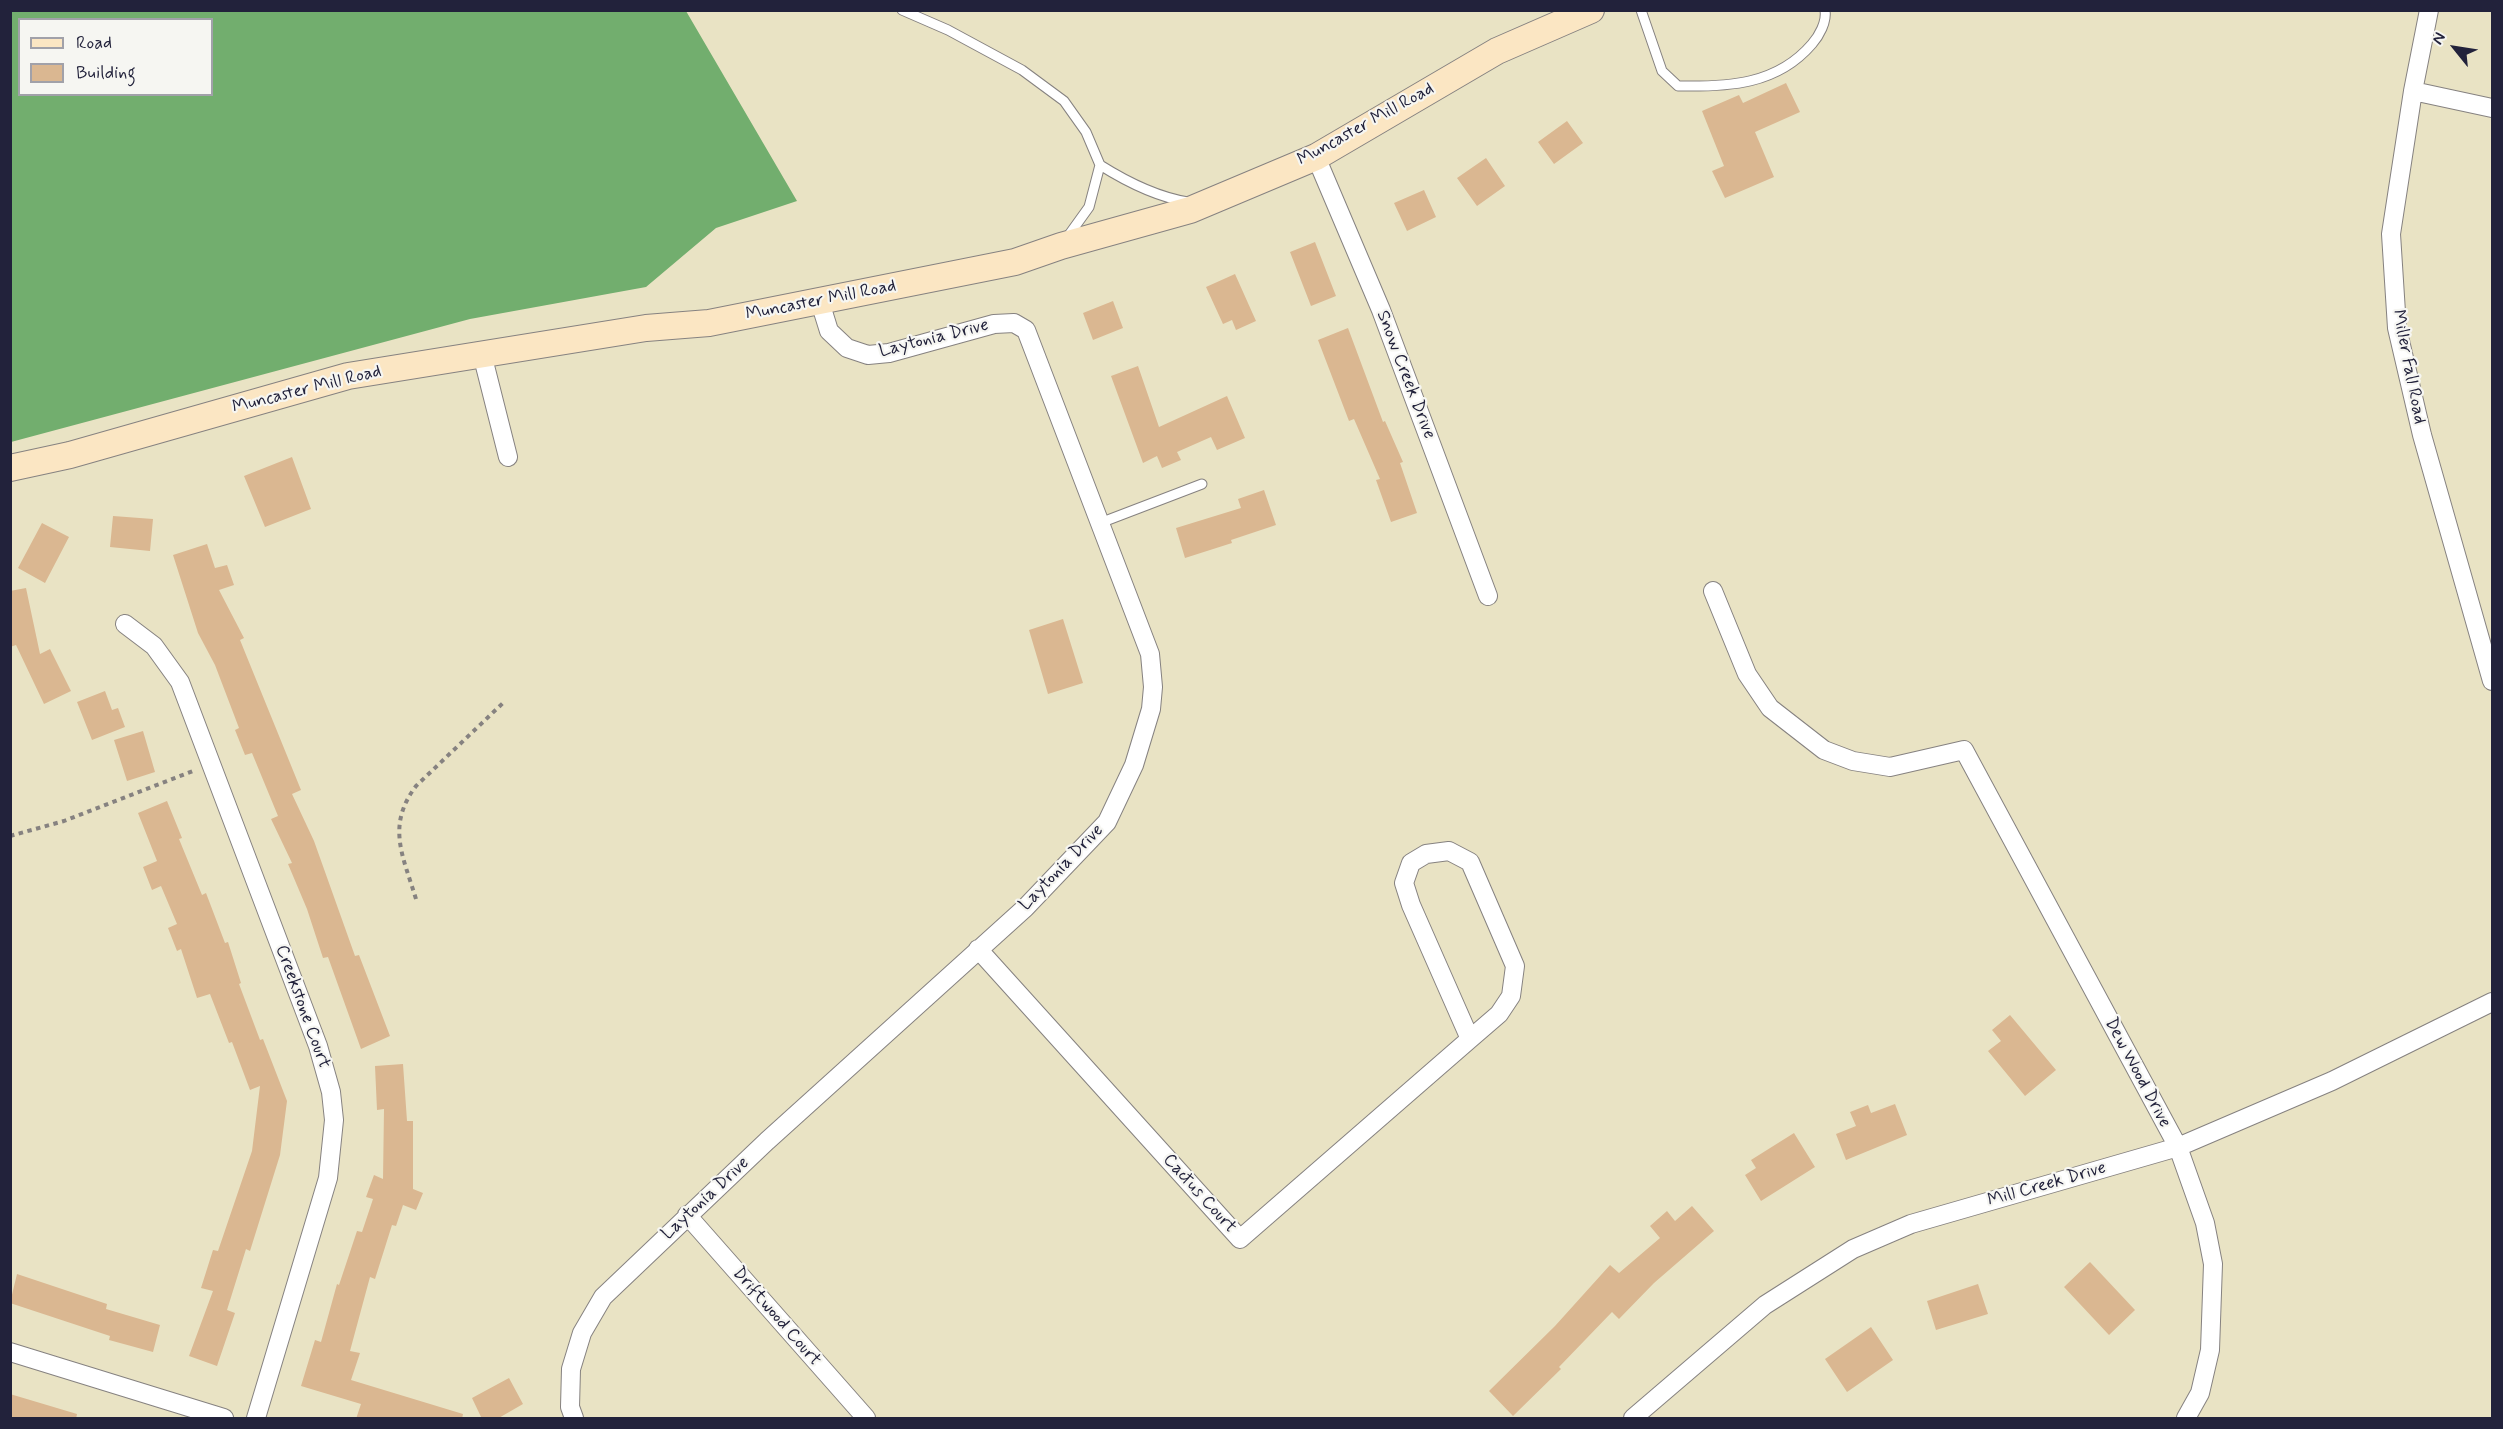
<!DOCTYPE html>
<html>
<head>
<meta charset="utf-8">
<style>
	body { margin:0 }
	#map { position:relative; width:2503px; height:1429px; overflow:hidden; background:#e9e3c4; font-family:Mynerve,sans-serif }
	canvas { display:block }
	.frame { position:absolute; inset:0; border:12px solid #22223b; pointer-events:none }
	.legend { position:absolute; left:18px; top:18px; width:195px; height:78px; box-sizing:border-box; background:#f6f6f2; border:2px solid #a1a1a9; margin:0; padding:8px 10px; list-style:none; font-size:18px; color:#22223b }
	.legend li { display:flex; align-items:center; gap:12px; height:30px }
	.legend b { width:30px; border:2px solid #a1a1a9 }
	.north { position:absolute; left:2425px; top:18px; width:60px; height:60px; -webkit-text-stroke:4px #f6f6f2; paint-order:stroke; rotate:300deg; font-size:16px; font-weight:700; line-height:24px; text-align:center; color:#22223b }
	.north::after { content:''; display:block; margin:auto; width:21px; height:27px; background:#22223b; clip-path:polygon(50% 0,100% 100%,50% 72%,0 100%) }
</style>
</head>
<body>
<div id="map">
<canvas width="2503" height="1429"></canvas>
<div class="frame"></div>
<ul class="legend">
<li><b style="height:8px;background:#fbe6c3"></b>Road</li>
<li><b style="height:16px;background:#dab791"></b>Building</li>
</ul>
<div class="north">N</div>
</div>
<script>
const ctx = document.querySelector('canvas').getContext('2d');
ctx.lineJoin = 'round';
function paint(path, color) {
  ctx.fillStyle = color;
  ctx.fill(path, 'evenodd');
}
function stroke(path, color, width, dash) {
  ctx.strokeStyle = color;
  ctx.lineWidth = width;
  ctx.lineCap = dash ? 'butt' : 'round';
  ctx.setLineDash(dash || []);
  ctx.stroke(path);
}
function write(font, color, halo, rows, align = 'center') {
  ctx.font = font + ' Mynerve,sans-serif';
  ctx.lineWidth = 4.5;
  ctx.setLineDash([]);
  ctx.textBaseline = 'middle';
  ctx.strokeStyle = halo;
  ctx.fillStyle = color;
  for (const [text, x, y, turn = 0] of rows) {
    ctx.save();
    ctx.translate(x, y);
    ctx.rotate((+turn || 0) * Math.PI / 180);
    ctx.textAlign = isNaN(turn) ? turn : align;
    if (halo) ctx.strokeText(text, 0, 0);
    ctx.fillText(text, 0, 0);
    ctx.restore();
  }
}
const forest = new Path2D(`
	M11,10L686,11L797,201L716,228L646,287L470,319L11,442ZM20,20H212V94H20Z`);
const building = new Path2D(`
	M1786,83L1800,112L1755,132L1774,177L1725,198L1712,171L1724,166L1702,111L1739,95L1743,103Z
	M1567,121L1583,143L1554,164L1538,142Z
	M1486,158L1505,186L1477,206L1457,178Z
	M1424,190L1436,217L1407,231L1394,203Z
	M1315,242L1336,296L1311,306L1290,252Z
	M1235,274L1256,321L1236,330L1232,320L1223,324L1206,287Z
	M1113,301L1123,328L1093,340L1083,313Z
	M1348,328L1383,422L1385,421L1403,462L1400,463L1417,513L1391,522L1376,480L1380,479L1354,419L1349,421L1318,340Z
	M1138,366L1159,427L1227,396L1245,438L1217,450L1211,437L1177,452L1181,460L1162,468L1157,456L1143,463L1111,376Z
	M292,457L311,509L265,527L244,476Z
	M1264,490L1276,525L1231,540L1232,543L1185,558L1176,528L1241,508L1238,499Z
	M113,516L153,519L150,551L110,547Z
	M42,523L69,537L45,583L18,568Z
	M207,544L215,568L227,565L234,585L219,590L244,638L240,640L301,790L292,794L314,841L355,956L359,955L390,1036L361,1049L328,957L323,958L307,909L288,864L292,863L271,819L278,816L252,753L245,755L235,730L239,728L215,665L198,633L173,555Z
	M26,588L40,654L50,649L71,691L44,704L16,645L10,647V591Z
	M1063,619L1083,683L1048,694L1029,630Z
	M105,691L112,710L118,708L125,727L92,740L77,702Z
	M143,731L155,772L127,781L114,740Z
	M167,801L182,838L179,839L202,895L206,893L225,943L228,942L241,983L239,984L260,1040L263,1039L287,1101L280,1155L250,1251L246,1249L227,1310L235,1313L217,1366L189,1356L213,1291L201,1288L213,1250L218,1251L252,1151L260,1086L250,1090L232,1042L229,1043L210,994L197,998L181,949L177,951L168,928L177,924L161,886L152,890L143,867L157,861L138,813Z
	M2010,1015L2056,1070L2025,1096L1988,1051L2001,1041L1992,1030Z
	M403,1064L407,1121H413V1189L423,1193L416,1210L403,1205L396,1226L392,1225L375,1279L370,1277L350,1351L360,1353L351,1380L463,1414L462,1419H356L361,1404L301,1386L315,1340L321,1342L337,1284L339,1285L357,1231L362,1232L373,1199L366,1197L374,1175L383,1179L384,1109L377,1110L375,1066Z
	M1895,1104L1907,1135L1846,1160L1836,1134L1856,1126L1850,1112L1868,1105L1871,1113Z
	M1794,1133L1815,1167L1761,1201L1745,1175L1756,1168L1751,1160Z
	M1692,1206L1714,1231L1654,1283L1619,1319L1612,1312L1559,1367L1561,1369L1513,1416L1489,1391L1555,1326L1610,1265L1619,1273L1660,1238L1650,1226L1667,1211L1675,1221Z
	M2090,1262L2135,1310L2109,1335L2064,1287Z
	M17,1274L107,1304L106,1309L160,1325L153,1352L109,1340L110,1336L10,1303Z
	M1978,1284L1988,1314L1936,1330L1927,1301Z
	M1871,1327L1893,1360L1847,1392L1825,1359Z
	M509,1378L523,1404L497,1419H482L472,1398Z
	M10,1394L77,1414L76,1419H10Z`);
const path = new Path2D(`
	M10,836L64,821L193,771
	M416,899C403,856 386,826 416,786L504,702`);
const service = new Path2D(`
	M902,10L948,30L1022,70L1064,101L1086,132L1100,165L1089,207L1066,239
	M1641,10L1662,71L1678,86C1728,87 1777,85 1812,44C1819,36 1827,22 1825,10
	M1100,165C1127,182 1157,197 1188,202
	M1100,523L1202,484`);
const minor = new Path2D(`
	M2429,10L2413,91L2391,234L2397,328L2422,435L2492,681
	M2413,91L2492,108
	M1316,157L1381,310L1488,596
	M482,354L508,457
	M1713,591L1747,674L1770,708L1824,750L1853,761L1890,767L1964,750L2178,1147L2205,1223L2213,1264L2210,1350L2200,1393L2186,1418
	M125,624L154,646L180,682L318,1046L331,1092L334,1120L328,1178L256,1418
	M978,949L1240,1239L1470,1039L1499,1014L1511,996L1515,966L1470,862L1449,851L1426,854L1411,863L1404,883L1411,905L1470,1039
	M687,1215L866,1418
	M10,1352L224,1418
	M574,1418L570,1407L571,1369L582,1333L603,1297L767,1141L1025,908L1107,822L1134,765L1151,709L1153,687L1150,654L1026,330L1014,323L994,324L889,353L868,355L847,348L829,331L820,302
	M1633,1418L1765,1305L1853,1249L1911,1224L2178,1147L2332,1081L2492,1002`);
const secondary = new Path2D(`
	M10,468L70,455L348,376L646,328L709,323L1015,262L1061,246L1190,210L1316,157L1497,51L1591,10`);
const streetNames = [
	["Muncaster Mill Road",1366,125,-29],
	["Muncaster Mill Road",821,301,-11],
	["Laytonia Drive",934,339,-14],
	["Miller Fall Road",2408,367,79],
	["Snow Creek Drive",1405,375,69],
	["Muncaster Mill Road",307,390,-14],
	["Laytonia Drive",1062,868,-46],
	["Creekstone Court",302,1007,70],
	["Dew Wood Drive",2137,1073,62],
	["Mill Creek Drive",2047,1185,-16],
	["Cactus Court",1199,1194,48],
	["Laytonia Drive",706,1199,-43],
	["Driftwood Court",776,1317,49]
];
paint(forest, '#72ae6e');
paint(building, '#dab791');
stroke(service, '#868280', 11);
stroke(minor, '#868280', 20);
stroke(secondary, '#868280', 28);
stroke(path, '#868280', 4, [4.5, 4.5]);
stroke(service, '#fff', 9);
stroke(minor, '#fff', 18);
stroke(secondary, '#fbe6c3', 26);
write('18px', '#22223b', '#f6f6f2', streetNames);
</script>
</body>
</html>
